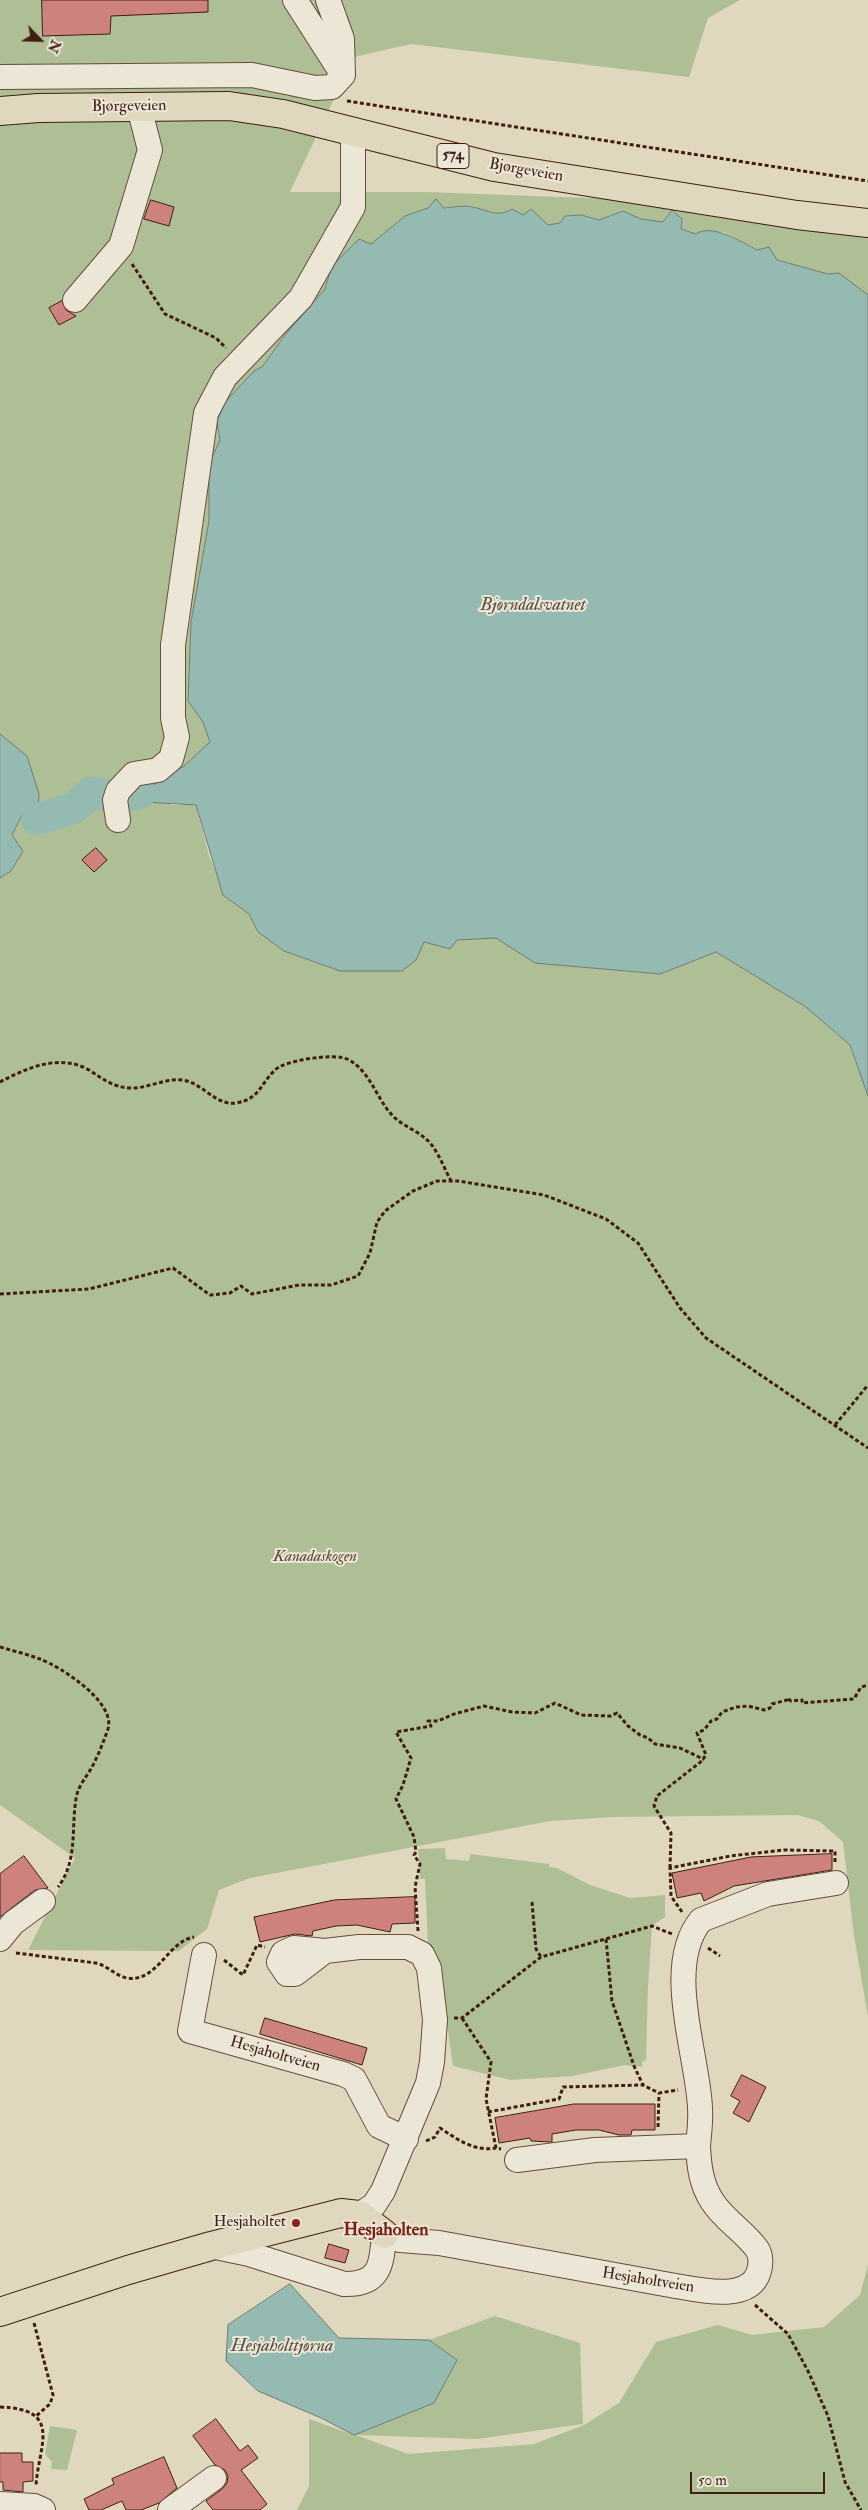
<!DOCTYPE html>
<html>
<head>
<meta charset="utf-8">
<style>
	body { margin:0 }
	#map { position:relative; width:868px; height:2510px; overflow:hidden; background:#e0d8be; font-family:"IM FELL Double Pica",serif }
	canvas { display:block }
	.north { position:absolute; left:15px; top:15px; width:50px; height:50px; -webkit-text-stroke:4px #ebe6d5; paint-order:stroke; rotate:114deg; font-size:14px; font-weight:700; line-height:20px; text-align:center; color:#401e12 }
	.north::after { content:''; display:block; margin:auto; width:18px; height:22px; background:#401e12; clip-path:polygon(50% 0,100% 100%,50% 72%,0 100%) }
	.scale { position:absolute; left:690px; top:2472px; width:135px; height:22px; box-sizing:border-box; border:2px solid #401e12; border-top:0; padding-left:6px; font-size:15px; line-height:18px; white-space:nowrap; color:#401e12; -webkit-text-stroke:4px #ebe6d5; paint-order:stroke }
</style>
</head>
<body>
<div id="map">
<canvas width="868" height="2510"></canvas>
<div class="north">N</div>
<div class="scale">50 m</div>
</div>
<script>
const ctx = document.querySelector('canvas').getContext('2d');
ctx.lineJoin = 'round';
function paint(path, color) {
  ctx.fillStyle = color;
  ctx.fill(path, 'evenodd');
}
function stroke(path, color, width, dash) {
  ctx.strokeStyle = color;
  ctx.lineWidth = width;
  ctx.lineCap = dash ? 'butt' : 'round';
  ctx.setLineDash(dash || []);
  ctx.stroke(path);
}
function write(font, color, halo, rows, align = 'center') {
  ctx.font = font + ' "IM FELL Double Pica",serif';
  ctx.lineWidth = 4;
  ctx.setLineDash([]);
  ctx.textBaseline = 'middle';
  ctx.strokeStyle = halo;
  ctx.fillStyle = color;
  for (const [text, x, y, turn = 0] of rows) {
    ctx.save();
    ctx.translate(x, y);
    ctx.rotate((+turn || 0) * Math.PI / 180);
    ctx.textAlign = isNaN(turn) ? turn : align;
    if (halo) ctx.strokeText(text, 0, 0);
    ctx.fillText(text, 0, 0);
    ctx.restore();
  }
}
const green = new Path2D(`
	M0,0H740L708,18L689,77L411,44L354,57L290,192H427L643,200L868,235V295L839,274H828L777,260L724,232L696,234L663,222L641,219L623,211L599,220L581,215L560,223L548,225L523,215L487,212L472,206L428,208L405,216L371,244L332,266L325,289L285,335L263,366L254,371L225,402L217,421L220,440L209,464V521L191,622L188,700L203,722L211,742L184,766L146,789L172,805H196L209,855L226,897L249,914L258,932L284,951L333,969L395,968L424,941L446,948L457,940L506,935L622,971L660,974L716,952L806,1007L850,1045L868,1096V2016L854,1936L843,1842L819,1821L797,1815L613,1817L550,1821L250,1878L219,1890L207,1929L179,1951L28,1950L75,1858L0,1805V878L11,871L12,835L22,815L37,819L27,756L0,734Z
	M445,1848L446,1859L469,1861L470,1854L549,1864V1867L557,1868L590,1885L630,1898L665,1895V1917L652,1926L648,1986L646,2060L642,2062V2067L624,2065L573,2076L511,2080L453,2066L443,1997L428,1945L425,1879H420L418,1849Z
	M868,2265V2510H297L309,2486V2419L354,2435L457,2360L429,2340L495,2316L580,2343L583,2424L478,2439L356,2435L408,2454L534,2444L584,2425L619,2403L656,2342L718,2325L752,2335L824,2327L860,2295Z
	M50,2426L77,2430L67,2470L51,2469L52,2462L45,2454Z`);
const water = new Path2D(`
	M436,199L444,208C453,207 464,205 473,207C487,210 499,218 512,209L523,215L531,209L548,225L560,223L565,216L581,215L599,220L623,211L641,219L663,222L672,210L682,219L681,229L696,234C712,223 742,242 757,250L769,247L777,260L828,274L839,273L868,295V1096L850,1045L806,1007L716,952L660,974L535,963L496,938L457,940L450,949L424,942L416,960L402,971H340L284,951L258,932L249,914L223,895L196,805L145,802L140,793L184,766L210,742L203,722L188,701L191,622L209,521V464L220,440L217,421L225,402L254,371L263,366L285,335L325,289L332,266L359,239L371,244L405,216L428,208Z
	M0,734L27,756L39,794L37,819L22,815L12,835L23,851L11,871L0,878Z
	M290,2284L339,2338L429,2340L457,2360L434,2403L354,2435L321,2418L258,2391L226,2361L228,2325Z`);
const river = new Path2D(`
	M37,819L74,808L91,793L125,797L140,793`);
const building = new Path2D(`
	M42,0H208V12L111,16L110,34L43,36Z
	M151,200L174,207L169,226L144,219Z
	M62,301L66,310L76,316L59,325L49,308Z
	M96,848L107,860L94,872L82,860Z
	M832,1854V1870L734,1886L704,1901L701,1893L677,1898L672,1873L751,1857Z
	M24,1856L48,1888L35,1890L0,1917V1874Z
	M415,1897V1923L392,1924L390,1932L357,1925L336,1926L313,1931L312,1936L295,1934L260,1942L254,1917L334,1900Z
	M265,2018L367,2048L362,2065L260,2034Z
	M742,2075L766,2087L749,2122L733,2113L740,2101L731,2096Z
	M574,2104H655V2130H632L631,2135H619L599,2130H576L552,2134V2142L531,2141L530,2138L499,2143L495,2118Z
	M329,2244L349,2250L345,2263L325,2258Z
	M216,2419L240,2451L248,2445L258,2458L241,2470L267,2504L260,2510H213L206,2501L222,2489L227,2483L228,2476L225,2470L215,2465L193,2436Z
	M0,2453H22V2462H33V2481L23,2482V2492L3,2490V2482H0Z
	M164,2457L177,2488L159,2503L141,2510H126L122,2501L101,2510H89L84,2499L114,2484L112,2479Z`);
const path = new Path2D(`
	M347,101L868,181
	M132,264L165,314L216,338L226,348
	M0,1082C27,1068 59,1053 89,1070C103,1079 113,1087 130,1088C147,1089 164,1078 182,1080C202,1082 215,1106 236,1103C260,1099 260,1084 275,1070C285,1060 334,1053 347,1059C370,1070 376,1098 392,1115C401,1125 416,1130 426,1139C437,1148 444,1168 451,1181
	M0,1294L89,1289L173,1268L210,1295L230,1293L241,1286L252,1294L299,1285H331L358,1276L370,1253L377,1222L385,1211L413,1191L437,1181H458L544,1195L606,1219L638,1243L680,1308L706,1338L868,1448
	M835,1425L868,1385
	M0,1647C13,1651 27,1654 40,1659C61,1667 116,1702 108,1729C104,1740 100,1751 95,1761C89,1775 78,1784 76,1799C71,1828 78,1861 58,1887
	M670,1868L671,1833L654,1806L657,1796L703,1760
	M532,1902L536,1949L541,1957
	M682,1912L671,1896L670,1868L730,1856L784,1850L835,1851V1863
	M418,1931L415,1887L420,1864L414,1855L416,1852L414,1837L396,1799L403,1785L411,1758L396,1732L431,1726L428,1721H438L454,1714L484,1706L512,1712L535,1713L555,1703L581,1715L611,1716L617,1713L628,1726L640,1735L648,1738L655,1744L680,1748L703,1759L706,1755L697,1733L704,1730L711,1721L717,1719L722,1712L736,1707L748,1706L764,1710L770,1708L772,1704L787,1700V1698L791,1701L802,1700V1703L854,1699L861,1687L868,1685
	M606,1939L612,2001L634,2066L643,2085L659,2093L678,2090
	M708,1948L720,1956
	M16,1953L96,1963C108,1966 116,1976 127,1978C157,1983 168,1941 194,1937
	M224,1960L243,1975L257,1945L265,1947
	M454,2018H462L541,1957L652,1926L672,1934
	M462,2018L491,2062L486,2099L496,2148L501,2149
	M488,2112L559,2099L563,2087L643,2085
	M658,2127L659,2093
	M426,2141L435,2137L440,2128C457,2139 474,2152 496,2148
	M755,2305L788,2334L808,2371L828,2416L845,2482L861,2510
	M34,2323L53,2395L50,2404L35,2417
	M0,2407C63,2409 39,2444 36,2485`);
const minor = new Path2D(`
	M295,0L343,75
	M0,77L252,75L315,88L332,87L343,75L342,39L328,0
	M75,300L121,246L150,150L139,107
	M118,820L115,800L118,791L134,774L158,770L171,759L177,737L173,718V645L206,413L225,377L301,298L353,207V131
	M0,1939L13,1923L43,1901
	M325,1951L295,1974H287L279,1962L283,1953L294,1948L325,1951L359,1947H408L422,1954L429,1968L435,2020L432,2062L428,2083L383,2191L374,2205L359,2215
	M204,1955L190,2031L343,2074L354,2079L379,2126L406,2139
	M517,2160L595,2150L698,2146C699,2134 701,2121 700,2108C698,2055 663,1966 701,1920L768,1894L836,1883
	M211,2246L249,2254L344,2284C380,2285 382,2265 384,2234L400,2240L439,2243L670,2285C695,2289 750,2304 759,2271C761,2264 761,2255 757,2249C744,2231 724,2220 712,2201C701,2184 699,2166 698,2146
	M0,2504L34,2506L43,2510
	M170,2510L214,2478`);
const major = new Path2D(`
	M0,111L38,108L229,106L283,114L494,167L797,215L868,223
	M0,2312L128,2270L211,2246L341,2213L359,2215L384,2234`);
const markers = [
	[296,2223,5,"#8f2418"]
];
const shields = [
	[453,156,32]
];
const shieldNames = [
	["574",453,156]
];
const streetNames = [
	["Bjørgeveien",129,107,-1],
	["Bjørgeveien",526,171,10],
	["Hesjaholtveien",275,2055,16],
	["Hesjaholtveien",648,2281,9]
];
const parkNames = [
	["Kanadaskogen",315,1558]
];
const poiNames = [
	["Hesjaholtet",286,2223]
];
const waterNames = [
	["Bjørndalsvatnet",533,606],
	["Hesjaholttjørna",282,2347]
];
const neighbourhoodNames = [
	["Hesjaholten",386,2231]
];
paint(green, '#aebf95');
paint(water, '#94bab1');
stroke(water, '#727c71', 1);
stroke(river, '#94bab1', 32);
paint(building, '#cd827d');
stroke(building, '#401e12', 1);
stroke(minor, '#684c3d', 26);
stroke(major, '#401e12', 30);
stroke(path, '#401e12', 3, [4, 2.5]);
stroke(minor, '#ebe6d5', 24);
stroke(major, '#e0d8be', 28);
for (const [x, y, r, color] of markers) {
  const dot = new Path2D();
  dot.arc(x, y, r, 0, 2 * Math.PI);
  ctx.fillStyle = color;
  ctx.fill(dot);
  stroke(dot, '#ebe6d5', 2);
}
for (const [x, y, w] of shields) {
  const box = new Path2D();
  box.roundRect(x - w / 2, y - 12.5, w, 25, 4);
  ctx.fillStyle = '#ebe6d5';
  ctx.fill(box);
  stroke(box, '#401e12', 1);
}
write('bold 15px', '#401e12', null, shieldNames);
write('16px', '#401e12', '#ebe6d5', streetNames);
write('italic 16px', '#5c4633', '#ebe6d5', parkNames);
write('16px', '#401e12', '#ebe6d5', poiNames, 'right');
write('italic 18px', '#594d42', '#ebe6d5', waterNames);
write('bold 18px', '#7a1f14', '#ebe6d5', neighbourhoodNames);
</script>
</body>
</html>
